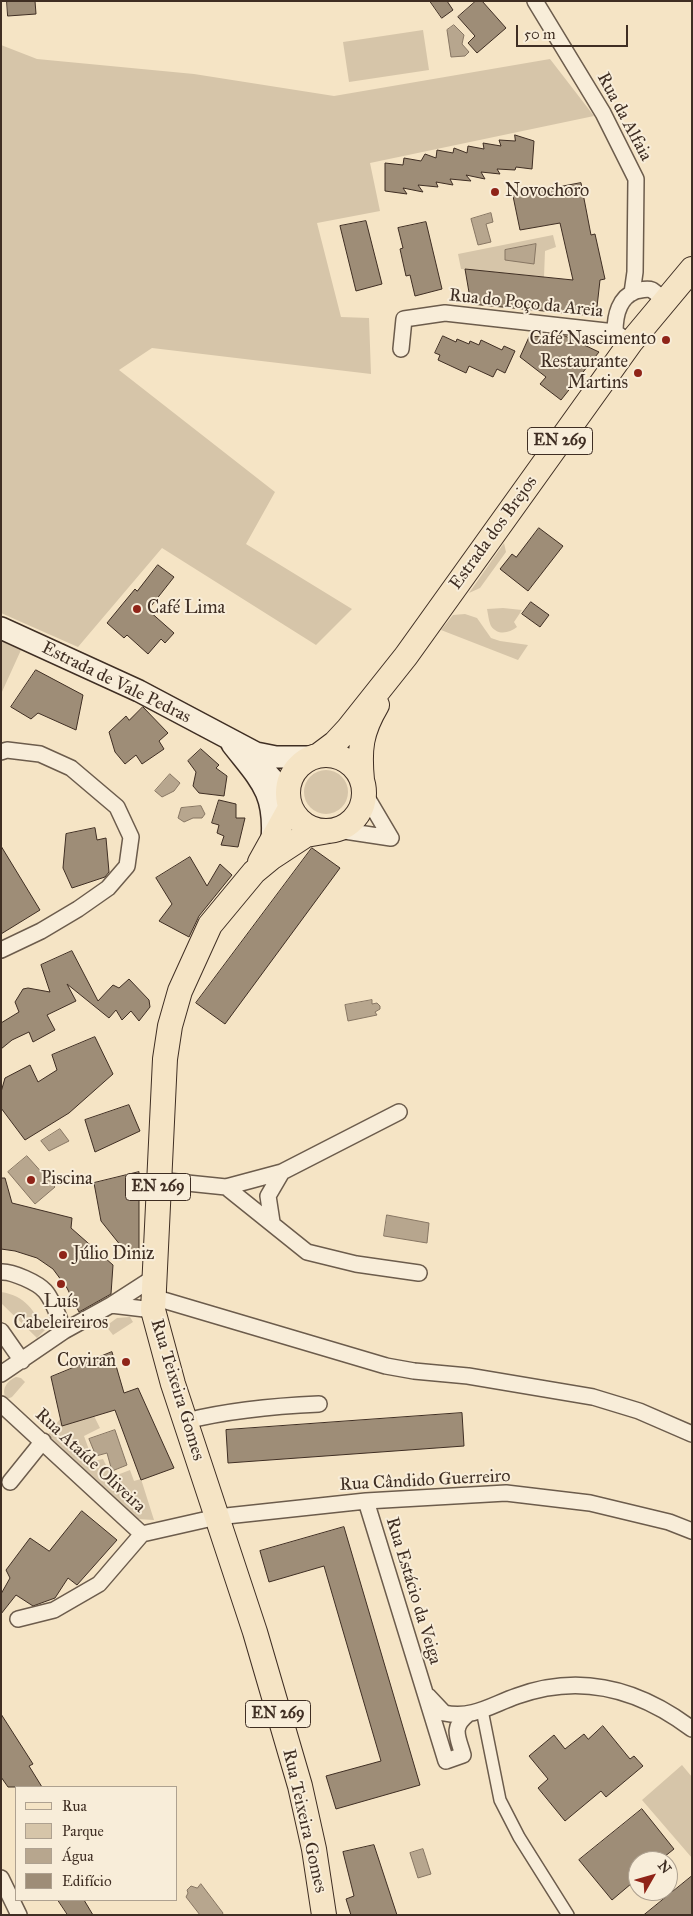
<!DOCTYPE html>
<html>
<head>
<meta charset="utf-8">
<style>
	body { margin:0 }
	#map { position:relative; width:693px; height:1916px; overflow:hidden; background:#f5e4c5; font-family:"IM FELL Great Primer",serif }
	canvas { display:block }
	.frame { position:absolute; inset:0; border:2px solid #3f2e23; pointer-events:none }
	.legend { position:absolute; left:15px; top:1786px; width:162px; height:115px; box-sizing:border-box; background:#f8edd9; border:1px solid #aea190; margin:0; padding:6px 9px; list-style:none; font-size:15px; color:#3f2e23 }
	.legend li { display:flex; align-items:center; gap:10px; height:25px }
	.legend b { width:25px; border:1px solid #aea190 }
	.north { position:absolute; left:628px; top:1851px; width:50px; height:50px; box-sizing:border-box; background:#f8edd9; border:1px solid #aea190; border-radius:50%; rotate:52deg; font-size:14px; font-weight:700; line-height:20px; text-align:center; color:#3f2e23 }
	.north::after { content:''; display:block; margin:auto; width:18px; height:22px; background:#8f2418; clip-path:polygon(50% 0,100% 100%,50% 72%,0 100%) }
	.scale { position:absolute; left:516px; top:25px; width:112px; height:22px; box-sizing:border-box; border:2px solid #3f2e23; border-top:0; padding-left:6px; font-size:15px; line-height:18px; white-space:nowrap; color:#3f2e23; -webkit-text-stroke:4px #f8edd9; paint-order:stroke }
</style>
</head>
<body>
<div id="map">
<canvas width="693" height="1916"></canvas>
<div class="frame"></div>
<ul class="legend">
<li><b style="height:6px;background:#f5e4c5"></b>Rua</li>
<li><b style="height:14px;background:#d6c5a9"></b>Parque</li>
<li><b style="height:14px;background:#b7a68e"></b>Água</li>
<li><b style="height:14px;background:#9e8d77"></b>Edifício</li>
</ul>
<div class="north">N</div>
<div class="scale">50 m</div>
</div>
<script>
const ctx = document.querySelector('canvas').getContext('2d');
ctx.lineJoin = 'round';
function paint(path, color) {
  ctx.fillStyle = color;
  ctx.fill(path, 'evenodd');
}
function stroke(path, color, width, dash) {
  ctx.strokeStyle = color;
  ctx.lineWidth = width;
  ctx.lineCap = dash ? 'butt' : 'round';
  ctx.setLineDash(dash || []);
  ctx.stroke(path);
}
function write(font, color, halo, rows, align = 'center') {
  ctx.font = font + ' "IM FELL Great Primer",serif';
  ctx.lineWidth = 4;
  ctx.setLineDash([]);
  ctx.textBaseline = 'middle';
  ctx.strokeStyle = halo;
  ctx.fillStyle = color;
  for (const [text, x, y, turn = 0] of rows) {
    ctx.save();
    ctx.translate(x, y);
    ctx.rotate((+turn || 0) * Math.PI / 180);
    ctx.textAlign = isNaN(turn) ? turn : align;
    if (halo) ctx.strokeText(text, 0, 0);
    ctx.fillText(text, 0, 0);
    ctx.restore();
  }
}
const green = new Path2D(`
	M423,30L429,70L349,82L343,42Z
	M1,45L37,59L194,74L334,96L550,59L594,116L370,163L380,211L317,223L341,317L369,318L371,374L152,348L119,370L275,492L246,544L352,609L316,645L162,548L78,647L1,613Z
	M553,235L556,247L545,251L544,277L461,269L458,254Z
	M504,543L506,552L480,588L469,593Z
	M503,608L522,610L514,622L517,627C509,633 498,636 491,626C489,622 488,614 487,609Z
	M465,614L477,618L491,638L500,641L528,645L518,660L441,630L453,615Z
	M1,641L21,650L1,694Z
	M304 792a22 22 0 1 1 44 0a22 22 0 1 1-44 0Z
	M1,1292C26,1296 33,1310 45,1330L37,1338L1,1303Z
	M130,1317L133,1322L113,1335L106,1326L117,1318Z
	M16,1377L21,1378L25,1382L12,1397L7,1399C0,1390 7,1381 16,1377Z
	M94,1416L100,1428L84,1436L93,1461L103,1459L112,1477L130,1470L134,1481L141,1479L154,1520L137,1519L48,1435L60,1419L62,1426Z
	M682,1765L692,1777V1858L642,1800Z`);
const water = new Path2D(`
	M454,25L464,35L462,44L469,52L465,56L451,57L447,30Z
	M491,213L493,222L486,224L491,242L478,245L471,219Z
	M536,244L534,264L505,260V250Z
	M170,774L180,783L174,791L162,797L155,791Z
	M201,806L205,814L202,818H193L184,822L178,818L181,808Z
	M372,1000V1004L377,1003L380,1006V1009L375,1012L377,1015L348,1021L345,1005Z
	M60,1129L69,1141L49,1151L41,1141Z
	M27,1156L55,1187L35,1204L8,1172Z
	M387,1215L429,1223L427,1243L384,1236Z
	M115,1430L127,1465L112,1471L107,1453L96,1456L89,1439Z
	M423,1849L431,1874L418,1878L410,1853Z
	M201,1884L223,1913L222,1915H200L186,1897L188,1893L187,1890L191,1886L197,1888Z`);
const building = new Path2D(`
	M7,1H35L36,14L8,16Z
	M430,1H447L453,10L442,18Z
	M476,1H482L506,28L477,53L468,43L475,36L458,17Z
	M515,135L534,141L532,169L516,167L515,170L497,169L500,174L481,172L485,179L466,175L471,181L450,179L453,185L436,182L438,187L418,185L423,192L403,188L407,194L385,191V163L403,165L404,158L421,161L425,154L436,158L437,150L453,153L454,148L467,153L468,146L484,149L483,143L501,146L499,140L515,141Z
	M581,183L591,235L595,234L605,279L600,280L596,316L471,304L465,269L573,280L560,223L520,230L513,196Z
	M366,221L382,284L356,291L340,226Z
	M426,222L442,289L415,296L410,275L406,276L400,249L403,248L398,228Z
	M443,336L456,342L457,339L469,344L470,341L479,345L481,340L502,350L504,346L515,351L505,373L497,369L493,377L469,366L466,373L438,360L440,355L435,353Z
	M565,336L599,352L561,400L540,384L546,377L520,357L529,337Z
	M539,528L563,546L528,591L500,569L512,554L516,557Z
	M158,565L174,577L148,610L174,633L165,643L161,639L148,654L127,635L124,638L107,623L135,589L137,591Z
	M531,602L549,615L540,627L522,614Z
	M36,670L83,695L76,730L38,713L31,719L11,707Z
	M143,707L168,733L159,741L164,749L142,764L136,755L125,764L115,752L109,732L126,716L129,720Z
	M201,749L219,765L216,768L227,776L224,796L199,793L193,786L196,772L188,761Z
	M219,800L236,804V818H245L238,847L221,845L224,836L217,833L219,825L212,823Z
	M95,828L97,840L106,838L109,872L105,877L72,888L63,868L66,834Z
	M1,846L40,910L1,934Z
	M312,848L340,868L225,1024L196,1003Z
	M190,857L207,886L220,864L232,875L199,916L189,937L159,921L172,904L156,878Z
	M72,951L98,1001L113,985L119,988L129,979L149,1000L150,1007L139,1021L131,1011L122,1020L116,1010L109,1018L67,984L76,1001L47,1015L55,1030L33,1042L29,1032L12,1040L1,1049V1023L19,1012L15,1002L23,989L28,988L50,992L41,965Z
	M95,1037L113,1074L69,1113L25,1140L1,1108V1092L5,1078L30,1065L38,1082L57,1070L52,1055Z
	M129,1105L140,1131L95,1152L85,1120Z
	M139,1172V1252L125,1251L101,1221L94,1183Z
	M1,1178H5L12,1203L72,1218L71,1228L113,1265L111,1294L79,1312L67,1288L53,1269L37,1258L15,1251L1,1249Z
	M112,1352L124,1393L138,1388L174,1468L141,1480L115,1410L62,1426L51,1377Z
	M462,1413L464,1446L228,1463L226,1430Z
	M82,1511L117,1540L77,1585L68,1578L55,1598L33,1606L16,1595L1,1614V1594L10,1578L6,1570L30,1538L49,1551Z
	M344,1527L420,1785L336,1809L326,1776L381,1761L324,1566L269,1582L260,1551Z
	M1,1714L33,1764L29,1766L42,1787H8L1,1777Z
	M603,1726L630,1759L634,1756L643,1766L606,1797L601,1791L565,1821L538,1788L548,1779L529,1756L554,1735L565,1749L584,1734L588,1739Z
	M642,1809L674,1849L659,1861H638V1878L612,1900L579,1860Z
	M374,1845L397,1915H351L346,1899L354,1896L343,1852Z
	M692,1876V1915H644Z
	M58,1900H84L93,1915H68Z`);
const pedestrian = new Path2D(`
	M482,1710L500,1800L519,1837L568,1915`);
const minor = new Path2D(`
	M535,1L603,113L636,179L635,272L632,293
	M622,337L615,332C615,316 619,297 636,291C641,290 647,288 652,290C656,293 661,297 665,300
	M401,349L404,319L445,313L615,332
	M1,752L7,750L40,754L71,768L117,807L131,837L127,866L108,888L78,909L41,931L1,950
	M365,794L391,838
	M338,830L391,838
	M158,1180L226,1187L307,1252L356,1264L419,1273
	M226,1187L282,1172L399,1112
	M272,1222L268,1196L282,1172
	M1,1272C12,1271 38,1283 45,1291C53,1300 60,1320 64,1331
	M153,1297L386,1366L414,1371L468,1376L593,1397L639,1411L692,1434
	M111,1305L153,1310
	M1,1331L22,1361
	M1,1374L64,1331L111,1305L156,1276
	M1,1404L142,1534L217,1517L366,1501L506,1493L590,1503L669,1522L692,1531
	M186,1421C230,1410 273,1406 319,1404
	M10,1482L43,1441
	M366,1501L446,1761L463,1755C458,1737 451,1728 467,1715
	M18,1619L54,1610L99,1584L142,1534
	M428,1696L444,1713C473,1719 491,1705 517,1696C580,1673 639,1689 692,1729
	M1,1878L19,1915`);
const secondary = new Path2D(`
	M1,628L139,691L256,753L276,757H312
	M232,744C260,780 276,792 272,841
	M263,769L288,796`);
const primary = new Path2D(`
	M288 793a38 38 0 1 1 76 0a38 38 0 1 1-76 0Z
	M319,755L335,743L348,729L406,656L631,342L692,269
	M362,780C359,749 361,732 377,705
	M260,862L290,808
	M324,1915L314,1849L300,1786L255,1632L173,1384L153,1310L165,1059L170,1026L180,991L210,925L254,872L271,858L306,835L329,831`);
const markers = [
	[495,192,5,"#8f2418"],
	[666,340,5,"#8f2418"],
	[638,373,5,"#8f2418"],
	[137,609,5,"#8f2418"],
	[31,1180,5,"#8f2418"],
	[63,1255,5,"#8f2418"],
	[61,1284,5,"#8f2418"],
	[126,1362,5,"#8f2418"]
];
const shields = [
	[560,441,65],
	[158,1187,65],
	[278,1714,65]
];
const shieldNames = [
	["EN 269",560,441],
	["EN 269",158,1187],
	["EN 269",278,1714]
];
const streetNames = [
	["Rua da Alfaia",624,117,62],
	["Rua do Poço da Areia",526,304,6],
	["Estrada dos Brejos",494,533,-54],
	["Estrada de Vale Pedras",116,683,26],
	["Rua Teixeira Gomes",177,1390,73],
	["Rua Ataíde Oliveira",90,1461,43],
	["Rua Cândido Guerreiro",425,1481,-3],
	["Rua Estácio da Veiga",413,1591,73],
	["Rua Teixeira Gomes",304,1821,77]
];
const poiNames = [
	["Novochoro",505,192],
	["Café Nascimento",656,340,"right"],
	["Restaurante",628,363,"right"],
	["Martins",628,384,"right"],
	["Café Lima",147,609],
	["Piscina",41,1180],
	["Júlio Diniz",73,1255],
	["Luís",61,1303,"center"],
	["Cabeleireiros",61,1324,"center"],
	["Coviran",116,1362,"right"]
];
paint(green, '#d6c5a9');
paint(water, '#b7a68e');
stroke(water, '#877663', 1);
paint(building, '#9e8d77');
stroke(building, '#3f2e23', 1);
stroke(pedestrian, '#6c5c4c', 14);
stroke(minor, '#6c5c4c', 18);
stroke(secondary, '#3f2e23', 24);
stroke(primary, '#3f2e23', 26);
stroke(pedestrian, '#f8edd9', 11);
stroke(minor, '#f8edd9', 15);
stroke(secondary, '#f8edd9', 21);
stroke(primary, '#f5e4c5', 24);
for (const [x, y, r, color] of markers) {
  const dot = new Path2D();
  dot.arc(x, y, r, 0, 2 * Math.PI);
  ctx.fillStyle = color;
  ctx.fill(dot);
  stroke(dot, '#f8edd9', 2);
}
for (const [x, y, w] of shields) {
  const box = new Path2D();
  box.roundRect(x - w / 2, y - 13.5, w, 27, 4);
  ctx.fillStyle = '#f8edd9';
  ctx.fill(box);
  stroke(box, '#3f2e23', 1);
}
write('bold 16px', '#3f2e23', null, shieldNames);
write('18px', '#3f2e23', '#f8edd9', streetNames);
write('18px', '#3f2e23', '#f8edd9', poiNames, 'left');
</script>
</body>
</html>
